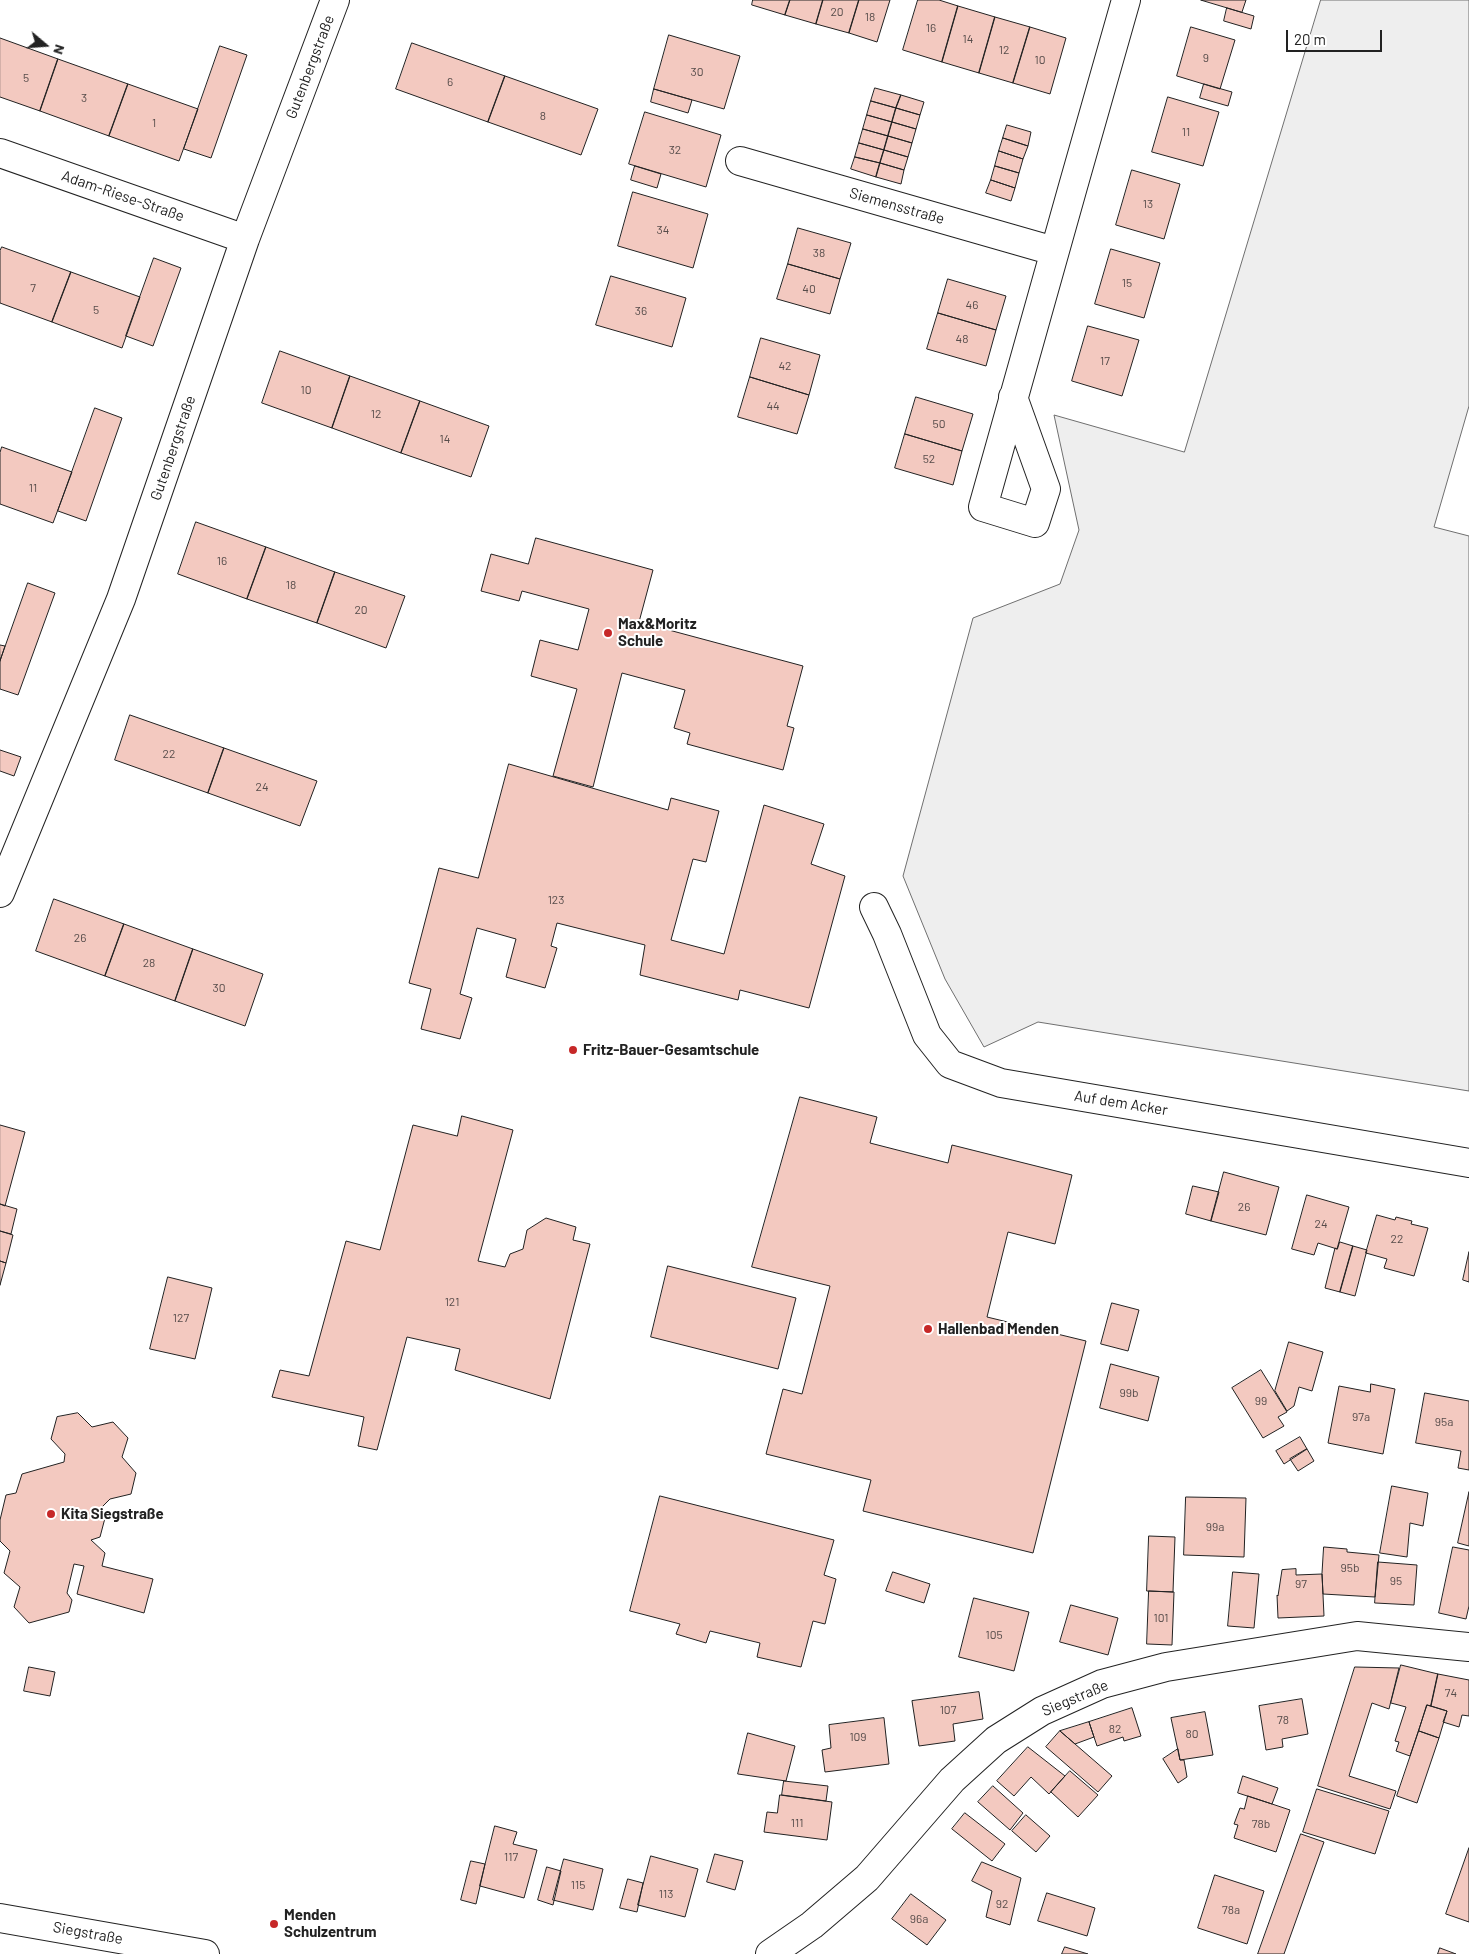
<!DOCTYPE html>
<html>
<head>
<meta charset="utf-8">
<style>
	body { margin:0 }
	#map { position:relative; width:1469px; height:1954px; overflow:hidden; background:#fff; font-family:Barlow,sans-serif }
	canvas { display:block }
	.north { position:absolute; left:20px; top:20px; width:50px; height:50px; -webkit-text-stroke:4px #fff; paint-order:stroke; rotate:108deg; font-size:14px; font-weight:700; line-height:20px; text-align:center; color:#222 }
	.north::after { content:''; display:block; margin:auto; width:18px; height:22px; background:#222; clip-path:polygon(50% 0,100% 100%,50% 72%,0 100%) }
	.scale { position:absolute; left:1286px; top:30px; width:96px; height:22px; box-sizing:border-box; border:2px solid #222; border-top:0; padding-left:6px; font-size:15px; line-height:18px; white-space:nowrap; color:#222; -webkit-text-stroke:4px #fff; paint-order:stroke }
</style>
</head>
<body>
<div id="map">
<canvas width="1469" height="1954"></canvas>
<div class="north">N</div>
<div class="scale">20 m</div>
</div>
<script>
const ctx = document.querySelector('canvas').getContext('2d');
ctx.lineJoin = 'round';
function paint(path, color) {
  ctx.fillStyle = color;
  ctx.fill(path, 'evenodd');
}
function stroke(path, color, width, dash) {
  ctx.strokeStyle = color;
  ctx.lineWidth = width;
  ctx.lineCap = dash ? 'butt' : 'round';
  ctx.setLineDash(dash || []);
  ctx.stroke(path);
}
function write(font, color, halo, rows, align = 'center') {
  ctx.font = font + ' Barlow,sans-serif';
  ctx.lineWidth = 4;
  ctx.setLineDash([]);
  ctx.textBaseline = 'middle';
  ctx.strokeStyle = halo;
  ctx.fillStyle = color;
  for (const [text, x, y, turn = 0] of rows) {
    ctx.save();
    ctx.translate(x, y);
    ctx.rotate((+turn || 0) * Math.PI / 180);
    ctx.textAlign = isNaN(turn) ? turn : align;
    if (halo) ctx.strokeText(text, 0, 0);
    ctx.fillText(text, 0, 0);
    ctx.restore();
  }
}
const green = new Path2D(`
	M1321,0H1469V406L1434,527L1469,536V1091L1038,1022L984,1047L945,979L903,876L973,618L1060,584L1079,530L1054,415L1184,452Z`);
const building = new Path2D(`
	M753,0H790L785,15L752,5Z
	M790,0H823L816,24L785,15Z
	M823,0H859L849,33L816,24Z
	M859,0H890L877,42L849,33Z
	M918,0H939L958,6L942,62L903,50Z
	M1201,0H1246L1242,12Z
	M958,6L995,17L979,73L942,62Z
	M1227,8L1254,16L1251,29L1224,21Z
	M995,17L1030,27L1013,83L979,73Z
	M1030,27L1066,38L1050,94L1013,83Z
	M1191,27L1235,40L1220,89L1177,76Z
	M669,35L740,56L724,109L654,89Z
	M0,38L58,59L40,111L0,97Z
	M412,43L505,76L488,122L396,89Z
	M220,46L247,55L211,158L184,149Z
	M58,59L128,84L109,136L40,111Z
	M505,76L598,109L581,155L488,122Z
	M128,84L198,109L179,161L109,136Z
	M1204,84L1232,92L1228,106L1200,98Z
	M875,88L901,95L896,108L871,101Z
	M654,89L692,100L688,113L651,102Z
	M901,95L924,102L920,115L896,108Z
	M1168,97L1219,112L1203,166L1152,152Z
	M871,101L896,108L892,122L867,115Z
	M896,108L920,115L916,129L892,122Z
	M645,112L721,135L706,187L629,164Z
	M867,115L892,122L888,136L863,129Z
	M892,122L916,129L912,143L888,136Z
	M1007,125L1031,132L1028,146L1003,138Z
	M863,129L888,136L884,150L859,143Z
	M888,136L912,143L908,157L884,150Z
	M1003,138L1028,146L1023,159L999,151Z
	M859,143L884,150L880,163L855,157Z
	M884,150L908,157L904,170L880,163Z
	M999,151L1023,159L1019,173L995,166Z
	M855,157L880,163L876,177L851,169Z
	M880,163L904,170L901,184L876,177Z
	M635,166L661,174L657,188L631,180Z
	M995,166L1019,173L1015,188L991,180Z
	M1132,170L1180,184L1164,239L1116,225Z
	M991,180L1015,188L1011,201L986,193Z
	M633,192L708,214L693,268L618,246Z
	M798,228L851,243L840,279L788,264Z
	M2,247L71,272L52,322L0,303V251Z
	M1111,249L1160,263L1144,318L1095,304Z
	M154,258L181,268L153,346L126,336Z
	M788,264L840,279L830,314L777,299Z
	M71,272L140,297L122,348L52,322Z
	M611,276L686,298L672,347L596,325Z
	M948,279L1006,296L996,330L938,313Z
	M938,313L996,330L986,366L927,349Z
	M1088,326L1139,340L1122,396L1072,381Z
	M761,338L820,355L809,395L750,377Z
	M280,351L350,376L332,428L262,403Z
	M350,376L420,401L401,453L332,428Z
	M750,377L809,395L797,434L738,417Z
	M916,397L973,414L962,451L905,434Z
	M420,401L489,426L471,477L401,453Z
	M95,408L122,418L86,521L58,511Z
	M905,434L962,451L953,485L895,468Z
	M2,447L72,472L53,523L0,504V453Z
	M196,522L266,547L247,599L178,574Z
	M536,538L653,570L639,622L803,666L787,726L794,728L783,770L687,744L690,733L674,728L685,690L622,673L593,787L553,776L577,689L531,676L540,640L578,650L589,609L522,591L519,601L481,591L491,554L528,564Z
	M266,547L335,572L317,623L247,599Z
	M335,572L405,596L386,648L317,623Z
	M28,583L55,593L18,695L0,689V661Z
	M0,645L5,646L0,661Z
	M130,715L224,748L208,793L115,760Z
	M224,748L317,781L300,826L208,793Z
	M0,750L21,757L14,776L0,771Z
	M509,764L668,810L671,798L719,811L706,862L693,859L671,940L724,954L764,805L824,824L811,864L845,876L809,1008L740,990L738,1000L640,975L645,945L557,923L551,946L557,948L545,988L506,977L516,939L477,928L460,994L472,998L460,1039L421,1029L431,989L409,983L439,868L478,878Z
	M54,899L124,924L105,976L36,951Z
	M124,924L193,949L175,1001L105,976Z
	M193,949L263,974L245,1026L175,1001Z
	M800,1097L877,1117L870,1143L948,1163L952,1145L1072,1175L1055,1244L1008,1232L987,1317L1086,1341L1033,1553L863,1511L871,1480L766,1454L783,1389L802,1394L830,1286L752,1267Z
	M462,1116L513,1130L478,1261L505,1267L510,1254L523,1249L527,1230L546,1218L576,1227L573,1240L590,1244L550,1399L455,1370L460,1349L407,1337L377,1450L358,1446L364,1417L272,1397L280,1370L309,1376L346,1241L380,1250L413,1125L457,1136Z
	M0,1125L25,1132L5,1206L0,1204Z
	M1224,1172L1279,1187L1266,1235L1211,1221Z
	M1193,1186L1219,1192L1211,1221L1186,1214Z
	M1307,1195L1349,1207L1337,1249L1318,1243L1314,1255L1292,1249Z
	M0,1204L17,1209L11,1234L0,1231Z
	M1377,1215L1395,1220L1396,1217L1412,1221L1411,1224L1428,1228L1414,1276L1384,1268L1387,1259L1366,1253Z
	M0,1231L13,1235L6,1263L0,1261Z
	M1340,1242L1353,1246L1340,1292L1325,1288L1335,1248L1337,1249Z
	M1353,1246L1367,1250L1355,1296L1340,1292Z
	M1469,1252V1282L1463,1280Z
	M0,1261L6,1263L0,1285Z
	M668,1266L796,1298L778,1369L651,1337Z
	M168,1277L212,1288L195,1359L150,1349Z
	M1112,1303L1139,1310L1128,1351L1101,1344Z
	M1289,1342L1323,1352L1312,1391L1299,1387L1294,1406L1287,1411L1275,1391Z
	M1111,1364L1159,1377L1148,1421L1100,1408Z
	M1261,1370L1287,1412L1278,1417L1284,1426L1263,1438L1232,1388Z
	M1371,1384L1395,1389L1383,1454L1328,1443L1339,1386L1370,1392Z
	M1425,1393L1469,1401V1470L1458,1468L1461,1451L1416,1443Z
	M78,1413L92,1427L113,1422L128,1438L122,1457L136,1473L131,1494L110,1499L98,1511L105,1518L100,1537L91,1540L105,1553L102,1566L153,1579L144,1613L77,1594L84,1566L74,1564L67,1593L72,1600L69,1612L29,1623L14,1607L20,1587L4,1573L10,1551L0,1541V1520L6,1495L16,1493L22,1474L64,1462L65,1454L51,1439L57,1417Z
	M1300,1437L1307,1449L1284,1464L1276,1451Z
	M1307,1449L1314,1461L1298,1471L1290,1459Z
	M1392,1486L1428,1493L1423,1526L1410,1523L1407,1557L1380,1553Z
	M1469,1492V1546L1458,1543Z
	M660,1496L834,1540L824,1575L836,1579L825,1624L813,1621L801,1667L757,1657L760,1643L710,1631L706,1643L676,1634L680,1624L630,1611Z
	M1186,1497L1246,1498L1244,1557L1184,1555Z
	M1149,1536L1175,1537L1173,1592L1147,1591Z
	M1324,1547L1347,1549V1552L1379,1555L1375,1597L1323,1594L1322,1574Z
	M1453,1547L1469,1550V1606L1466,1619L1439,1613Z
	M1378,1562L1417,1565L1414,1605L1375,1603Z
	M1296,1569V1575L1322,1574L1324,1616L1278,1618L1277,1595L1278,1596L1282,1570Z
	M893,1572L930,1584L924,1603L886,1591Z
	M1233,1572L1259,1574L1254,1628L1228,1626Z
	M1149,1591L1174,1592L1172,1645L1147,1644Z
	M974,1598L1029,1612L1014,1671L959,1657Z
	M1071,1605L1118,1618L1108,1655L1060,1642Z
	M1401,1665L1438,1674L1431,1706L1427,1705L1410,1756L1396,1751L1399,1742L1395,1741L1406,1707L1391,1703Z
	M29,1667L55,1672L50,1696L24,1691Z
	M1355,1667L1399,1668L1389,1709L1372,1703L1349,1776L1396,1791L1390,1809L1318,1786Z
	M1438,1674L1469,1680V1716L1462,1715L1459,1727L1443,1722L1447,1711L1431,1706Z
	M979,1692L983,1719L953,1724L955,1741L919,1746L912,1701Z
	M1302,1699L1308,1734L1282,1739L1283,1747L1266,1750L1259,1706Z
	M1427,1705L1447,1711L1439,1738L1419,1731Z
	M1132,1708L1141,1736L1124,1741L1123,1737L1097,1746L1089,1722Z
	M1205,1712L1213,1755L1180,1760L1171,1718Z
	M884,1718L889,1764L825,1772L822,1750L831,1748L829,1725Z
	M1089,1722L1094,1737L1075,1744L1060,1731Z
	M1060,1731L1112,1776L1098,1792L1046,1747Z
	M1419,1731L1439,1738L1417,1803L1397,1796Z
	M748,1733L795,1746L786,1781L738,1774Z
	M1028,1747L1065,1776L1049,1794L1031,1777L1014,1796L997,1781Z
	M1178,1749L1180,1760H1184L1187,1777L1178,1783L1163,1759Z
	M1070,1771L1098,1795L1078,1817L1051,1792Z
	M1243,1776L1278,1788L1272,1804L1238,1793Z
	M784,1781L828,1786L826,1801L782,1795Z
	M993,1786L1023,1813L1010,1830L978,1802Z
	M1317,1789L1389,1811L1375,1854L1303,1832Z
	M780,1795L832,1802L827,1840L764,1832L767,1812L777,1813Z
	M1248,1796L1290,1810L1276,1852L1234,1838L1238,1825L1234,1824L1240,1808L1244,1809Z
	M965,1813L1005,1844L992,1861L952,1829Z
	M1026,1815L1050,1836L1036,1852L1012,1831Z
	M495,1826L517,1832L513,1844L537,1850L524,1898L480,1886Z
	M1301,1834L1324,1842L1284,1954H1258Z
	M1469,1848V1922L1446,1914Z
	M715,1854L743,1861L735,1890L707,1882Z
	M651,1856L698,1869L685,1917L638,1905Z
	M564,1859L603,1869L593,1910L553,1900Z
	M471,1861L485,1864L476,1904L461,1900Z
	M982,1862L1021,1878L1010,1925L986,1917L992,1891L972,1881Z
	M547,1867L561,1871L553,1905L538,1900Z
	M1215,1875L1264,1891L1247,1944L1198,1928Z
	M628,1879L643,1883L637,1912L620,1908Z
	M1047,1893L1095,1908L1087,1936L1038,1921Z
	M911,1894L946,1920L927,1945L892,1919Z
	M1065,1947L1088,1954H1062Z
	M1440,1948L1456,1954H1438Z`);
const minor = new Path2D(`
	M0,153L245,239
	M740,161L1054,251
	M1013,397L1046,489L1035,523L983,507C1030,337 1078,169 1126,0
	M0,893L121,599L245,239L335,0
	M874,907L887,934L927,1035L950,1064L1001,1083L1469,1163`);
const secondary = new Path2D(`
	M0,1918L205,1954
	M770,1954L812,1925L867,1878L952,1780L996,1740L1042,1711L1102,1684L1166,1667L1357,1636L1469,1647`);
const markers = [
	[608,633,5,"#c62828"],
	[573,1050,5,"#c62828"],
	[928,1329,5,"#c62828"],
	[51,1514,5,"#c62828"],
	[274,1924,5,"#c62828"]
];
const numberNames = [
	["20",837,12],
	["18",870,17],
	["16",931,28],
	["14",968,39],
	["12",1004,50],
	["9",1206,58],
	["10",1040,60],
	["30",697,72],
	["5",26,78],
	["6",450,82],
	["3",84,98],
	["8",543,116],
	["1",154,123],
	["11",1186,132],
	["32",675,150],
	["13",1148,204],
	["34",663,230],
	["38",819,253],
	["15",1127,283],
	["7",33,288],
	["40",809,289],
	["46",972,305],
	["5",96,310],
	["36",641,311],
	["48",962,339],
	["17",1105,361],
	["42",785,366],
	["10",306,390],
	["44",773,406],
	["12",376,414],
	["50",939,424],
	["14",445,439],
	["52",929,459],
	["11",33,488],
	["16",222,561],
	["18",291,585],
	["20",361,610],
	["22",169,754],
	["24",262,787],
	["123",556,900],
	["26",80,938],
	["28",149,963],
	["30",219,988],
	["26",1244,1207],
	["24",1321,1224],
	["22",1397,1239],
	["121",452,1302],
	["127",181,1318],
	["99b",1129,1393],
	["99",1261,1401],
	["97a",1361,1417],
	["95a",1444,1422],
	["99a",1215,1527],
	["95b",1350,1568],
	["95",1396,1581],
	["97",1301,1584],
	["101",1161,1618],
	["105",994,1635],
	["74",1451,1693],
	["107",948,1710],
	["78",1283,1720],
	["82",1115,1729],
	["80",1192,1734],
	["109",858,1737],
	["111",797,1823],
	["78b",1261,1824],
	["117",511,1857],
	["115",578,1885],
	["113",666,1894],
	["92",1002,1904],
	["78a",1231,1910],
	["96a",919,1919]
];
const streetNames = [
	["Gutenbergstraße",310,67,-69],
	["Adam-Riese-Straße",123,196,19],
	["Siemensstraße",897,206,16],
	["Gutenbergstraße",173,448,-71],
	["Auf dem Acker",1121,1103,9],
	["Siegstraße",1075,1698,-23],
	["Siegstraße",88,1933,10]
];
const poiNames = [
	["Max&Moritz",618,624],
	["Schule",618,641],
	["Fritz-Bauer-Gesamtschule",583,1050],
	["Hallenbad Menden",938,1329],
	["Kita Siegstraße",61,1514],
	["Menden",284,1915],
	["Schulzentrum",284,1932]
];
paint(green, '#eee');
stroke(green, '#6f6f6f', 1);
paint(building, '#f3c9c0');
stroke(building, '#222', 1);
stroke(minor, '#222', 30);
stroke(secondary, '#222', 30);
stroke(minor, '#fff', 28);
stroke(secondary, '#fff', 28);
for (const [x, y, r, color] of markers) {
  const dot = new Path2D();
  dot.arc(x, y, r, 0, 2 * Math.PI);
  ctx.fillStyle = color;
  ctx.fill(dot);
  stroke(dot, '#fff', 2);
}
write('12px', '#564c4a', null, numberNames);
write('15px', '#222', '#fff', streetNames);
write('bold 15px', '#222', '#fff', poiNames, 'left');
</script>
</body>
</html>
